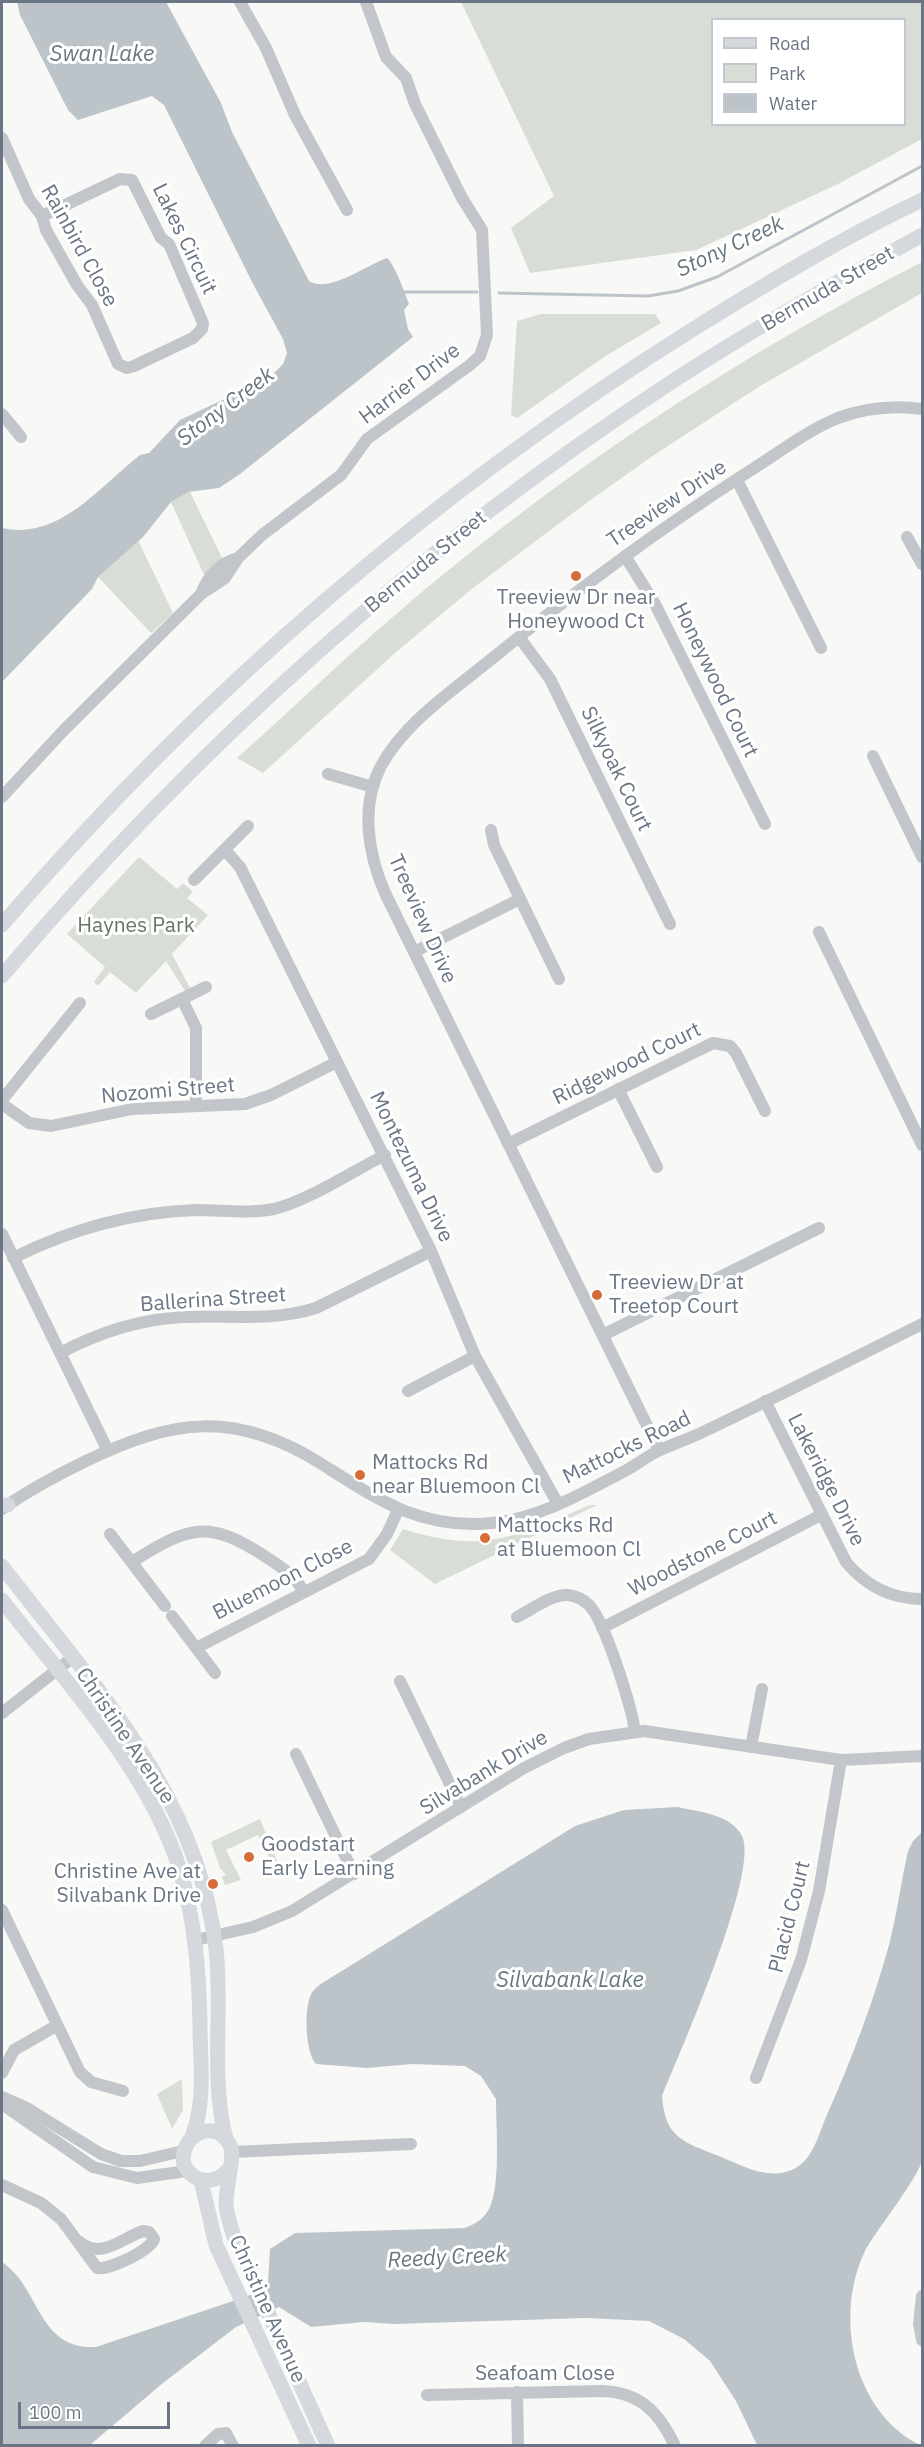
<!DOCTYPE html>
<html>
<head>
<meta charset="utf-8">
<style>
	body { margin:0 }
	#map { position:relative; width:924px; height:2447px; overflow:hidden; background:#f8f8f6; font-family:"IBM Plex Sans",sans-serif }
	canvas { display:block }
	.frame { position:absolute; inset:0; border:3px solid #6a7685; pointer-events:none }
	.legend { position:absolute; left:711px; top:18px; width:195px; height:108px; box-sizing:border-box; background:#fff; border:2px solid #c3c8ce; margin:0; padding:8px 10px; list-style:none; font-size:18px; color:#6a7685 }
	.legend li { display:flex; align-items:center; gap:12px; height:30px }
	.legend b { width:30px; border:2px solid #c3c8ce }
	.scale { position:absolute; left:18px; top:2402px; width:152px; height:27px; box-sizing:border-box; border:3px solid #6a7685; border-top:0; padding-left:8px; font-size:18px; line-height:21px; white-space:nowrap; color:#6a7685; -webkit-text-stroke:4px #fff; paint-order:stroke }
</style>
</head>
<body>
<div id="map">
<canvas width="924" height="2447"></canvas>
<div class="frame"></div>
<ul class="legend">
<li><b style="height:8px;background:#d5d9dd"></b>Road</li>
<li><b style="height:16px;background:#d8ddd6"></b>Park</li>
<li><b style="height:16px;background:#bcc4ca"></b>Water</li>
</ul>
<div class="scale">100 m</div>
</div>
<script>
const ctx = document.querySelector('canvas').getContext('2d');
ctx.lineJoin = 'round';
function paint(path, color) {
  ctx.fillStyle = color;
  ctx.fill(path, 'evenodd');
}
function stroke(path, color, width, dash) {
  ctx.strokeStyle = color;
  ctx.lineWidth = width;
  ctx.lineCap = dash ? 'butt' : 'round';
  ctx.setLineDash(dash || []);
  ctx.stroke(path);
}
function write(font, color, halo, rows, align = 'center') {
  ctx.font = font + ' "IBM Plex Sans",sans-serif';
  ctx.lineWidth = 6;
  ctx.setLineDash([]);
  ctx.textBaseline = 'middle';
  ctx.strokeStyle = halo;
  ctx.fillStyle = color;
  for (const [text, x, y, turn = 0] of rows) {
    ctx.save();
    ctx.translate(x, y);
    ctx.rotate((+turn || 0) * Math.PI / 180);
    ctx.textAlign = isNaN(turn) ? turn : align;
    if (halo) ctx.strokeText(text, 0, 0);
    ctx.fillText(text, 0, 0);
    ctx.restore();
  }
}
const green = new Path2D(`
	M461,2H922V139L838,184L696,250L530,273L511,228L554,196ZM712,20H904V124H712Z
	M922,262V293L760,386L654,455L585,504L473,588L395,653L263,773L237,758C290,711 341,661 395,615C555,477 734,358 922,262Z
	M541,314H655L661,323L604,357L517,418L511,415L517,321Z
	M187,492H190L223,560L205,577L171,502Z
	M138,540L173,613L151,633L98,577Z
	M139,857L177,889L183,883L193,892L187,898L208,915L172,954L190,988L185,991L166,961L136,993L110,972L98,986L94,982L105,967L67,934Z
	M590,1505H597L435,1584L390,1550L403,1529C484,1555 517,1536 590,1505Z
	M260,1819L277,1861L272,1863L258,1835L226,1850L241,1880L225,1885L222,1877L226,1875L220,1868L211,1842Z
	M182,2079L183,2110L172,2129L157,2094Z`);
const water = new Path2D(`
	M17,2H166L221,103L232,132L309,281C328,294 367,265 387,258C394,263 405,293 409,304L404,310L408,329L413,337L240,474L219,488L188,492L171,502L143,537L98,577L92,589L2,682V528C59,541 100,486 140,455L149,453L180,420L269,378L283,364L287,353L283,339L253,284L164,105L152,96L78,120L68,110L20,15Z
	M678,1807C699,1812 731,1814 742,1836C760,1872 679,2054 662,2096C665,2138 683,2142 719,2156C745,2167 774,2184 800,2165C814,2155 820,2131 826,2117C851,2061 873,2003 889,1945C897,1914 901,1882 908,1851L913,1841L922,1832C922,1905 922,1978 922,2050C922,2086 924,2123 922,2159C922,2173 875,2232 865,2251C834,2315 852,2411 920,2445H757L736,2401L710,2361L684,2339L649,2321L586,2318L394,2324L364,2322L311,2327L279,2307L236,2327L163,2383L90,2445H2V2262C41,2288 37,2350 96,2347L248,2296L268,2283L270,2249L295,2233L464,2228C474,2225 483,2220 489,2209C501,2187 496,2126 496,2099L481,2076L465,2066L412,2064L367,2068L316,2064C305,2053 303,2003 313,1991C321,1982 336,1975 345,1969L575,1826L624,1810Z`);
const stream = new Path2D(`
	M499,293L648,296L678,291L717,277L922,166
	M402,294L405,292H477`);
const minor = new Path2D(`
	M240,2L266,48L295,115L347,210
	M2,138L29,199L42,216L46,230L77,285L92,305L118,364L127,368L134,366L193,338L202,329L203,323L169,244L161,238L132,180L120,179L42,216
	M2,414L21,437
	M737,480L821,648
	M907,537L922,564
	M625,556L655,604L765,824
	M201,594C208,576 220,563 238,558
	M519,637L550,679L670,924
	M873,756L922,857
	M328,774L373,787
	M2,797L64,730L201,594L225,578L238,558L262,535L341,475L367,439L470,365L480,356L487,335L482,230L462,198L415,104L406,78L386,57L366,2
	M491,830L494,845L559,979
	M225,850L240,867L431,1251L475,1356L558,1504
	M194,880L248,826
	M819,932L922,1145
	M414,952L520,899
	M182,999L196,1028V1105
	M151,1014L206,987
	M618,1089L657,1167
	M2,1100L80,1003
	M2,1104L29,1123L51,1126L132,1109L245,1104L271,1095L337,1062
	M508,1144L713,1043L730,1046L736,1053L765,1111
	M2,1234L108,1451
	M13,1258C71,1229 132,1212 197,1210C223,1210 248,1214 274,1209C308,1201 353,1171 385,1155
	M603,1335L819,1228
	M60,1353C98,1333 140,1319 183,1317C229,1315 271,1322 316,1308L431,1251
	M408,1391L475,1356
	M765,1401L846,1562C866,1586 892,1599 922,1599
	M659,1450L385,893C368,854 360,806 381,766C404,724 448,694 484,665C569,596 656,531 748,472C777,454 806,431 838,418C865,408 894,405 922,409
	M2,1509C29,1490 57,1475 86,1461C172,1419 235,1410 320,1463C377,1499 420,1530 492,1523C538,1519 583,1493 623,1472C635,1466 646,1457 658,1451C673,1444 689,1439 705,1431C778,1396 850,1360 922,1324
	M110,1534L165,1606
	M132,1562C189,1526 208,1519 266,1557C281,1567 295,1575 303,1591
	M172,1616L215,1673
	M517,1617C531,1610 552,1594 568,1595C576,1596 584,1600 589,1605C605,1621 632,1708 635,1732
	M602,1628L821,1515
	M196,1648L369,1559L387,1534L398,1510
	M400,1681L461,1807
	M2,1713L72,1658
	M751,1747L762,1689
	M296,1754L354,1874
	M2,1910L80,2072L91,2082L123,2091
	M196,1940L253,1927L292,1911L524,1768L564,1748L589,1739L644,1731L841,1760L922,1756
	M2,2073L14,2050L56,2026
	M756,2078L801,1960L819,1891L841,1760
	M2,2097L27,2108L101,2154L121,2161H140L183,2151
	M2,2104L93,2167L137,2178L187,2171
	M232,2152L411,2144
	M2,2185L41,2203L61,2219L97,2268C109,2270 150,2251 154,2239L149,2232L143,2231C122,2238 101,2260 80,2242
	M922,2296L919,2324L922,2340
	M517,2392L518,2446
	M427,2395L601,2391C640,2392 659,2412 675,2446
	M205,2446L218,2434L226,2433L233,2446`);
const major = new Path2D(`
	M2,925C200,693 436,490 695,328C769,282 844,237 922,200
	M2,976C195,748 419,547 670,383C751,330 837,282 922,235
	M2,1505H8
	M2,1566C93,1685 198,1794 216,1949C223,2011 210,2078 226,2139
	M2,1600C64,1680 148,1769 179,1867C195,1919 199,1971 200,2025C200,2062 206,2102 192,2137
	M230,2168C216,2185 195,2185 184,2165C178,2134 216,2117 230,2145C236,2156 225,2188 226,2205C227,2216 231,2227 234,2237L328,2446
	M201,2180L216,2245L309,2446`);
const markers = [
	[576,576,6,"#d66c38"],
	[597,1295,6,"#d66c38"],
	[360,1475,6,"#d66c38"],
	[485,1538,6,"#d66c38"],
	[249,1857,6,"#d66c38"],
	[213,1884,6,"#d66c38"]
];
const streetNames = [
	["Lakes Circuit",184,239,64],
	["Rainbird Close",79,246,61],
	["Bermuda Street",828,289,-30],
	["Harrier Drive",410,384,-37],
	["Treeview Drive",667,504,-34],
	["Bermuda Street",426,562,-39],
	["Honeywood Court",715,680,64],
	["Silkyoak Court",616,769,64],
	["Treeview Drive",422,919,66],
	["Ridgewood Court",627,1064,-26],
	["Nozomi Street",168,1091,-5],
	["Montezuma Drive",411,1167,64],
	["Ballerina Street",213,1300,-4],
	["Mattocks Road",627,1448,-26],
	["Lakeridge Drive",826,1480,63],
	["Woodstone Court",703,1554,-27],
	["Bluemoon Close",283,1580,-27],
	["Christine Avenue",125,1736,56],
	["Silvabank Drive",484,1773,-31],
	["Placid Court",790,1917,-76],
	["Christine Avenue",267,2309,66],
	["Seafoam Close",545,2374]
];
const poiNames = [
	["Treeview Dr near",576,598,"center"],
	["Honeywood Ct",576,622,"center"],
	["Treeview Dr at",609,1283],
	["Treetop Court",609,1307],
	["Mattocks Rd",372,1463],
	["near Bluemoon Cl",372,1487],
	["Mattocks Rd",497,1526],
	["at Bluemoon Cl",497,1550],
	["Goodstart",261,1845],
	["Early Learning",261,1869],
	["Christine Ave at",201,1872,"right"],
	["Silvabank Drive",201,1896,"right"]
];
const parkNames = [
	["Haynes Park",136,926]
];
const waterNames = [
	["Swan Lake",102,55],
	["Stony Creek",730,247,-25],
	["Stony Creek",226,407,-37],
	["Silvabank Lake",570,1981],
	["Reedy Creek",447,2258,-3]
];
paint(green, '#d8ddd6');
paint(water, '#bcc4ca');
stroke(stream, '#bcc4ca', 3);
stroke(minor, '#c2c5c9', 12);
stroke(major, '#d5d9dd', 15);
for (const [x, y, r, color] of markers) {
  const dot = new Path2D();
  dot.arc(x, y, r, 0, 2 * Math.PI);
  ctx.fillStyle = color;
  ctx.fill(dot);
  stroke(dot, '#fff', 2);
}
write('21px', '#6a7685', '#fff', streetNames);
write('21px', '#6a7685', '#fff', poiNames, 'left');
write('21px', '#667764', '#fff', parkNames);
write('italic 22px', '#667780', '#fff', waterNames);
</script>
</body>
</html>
